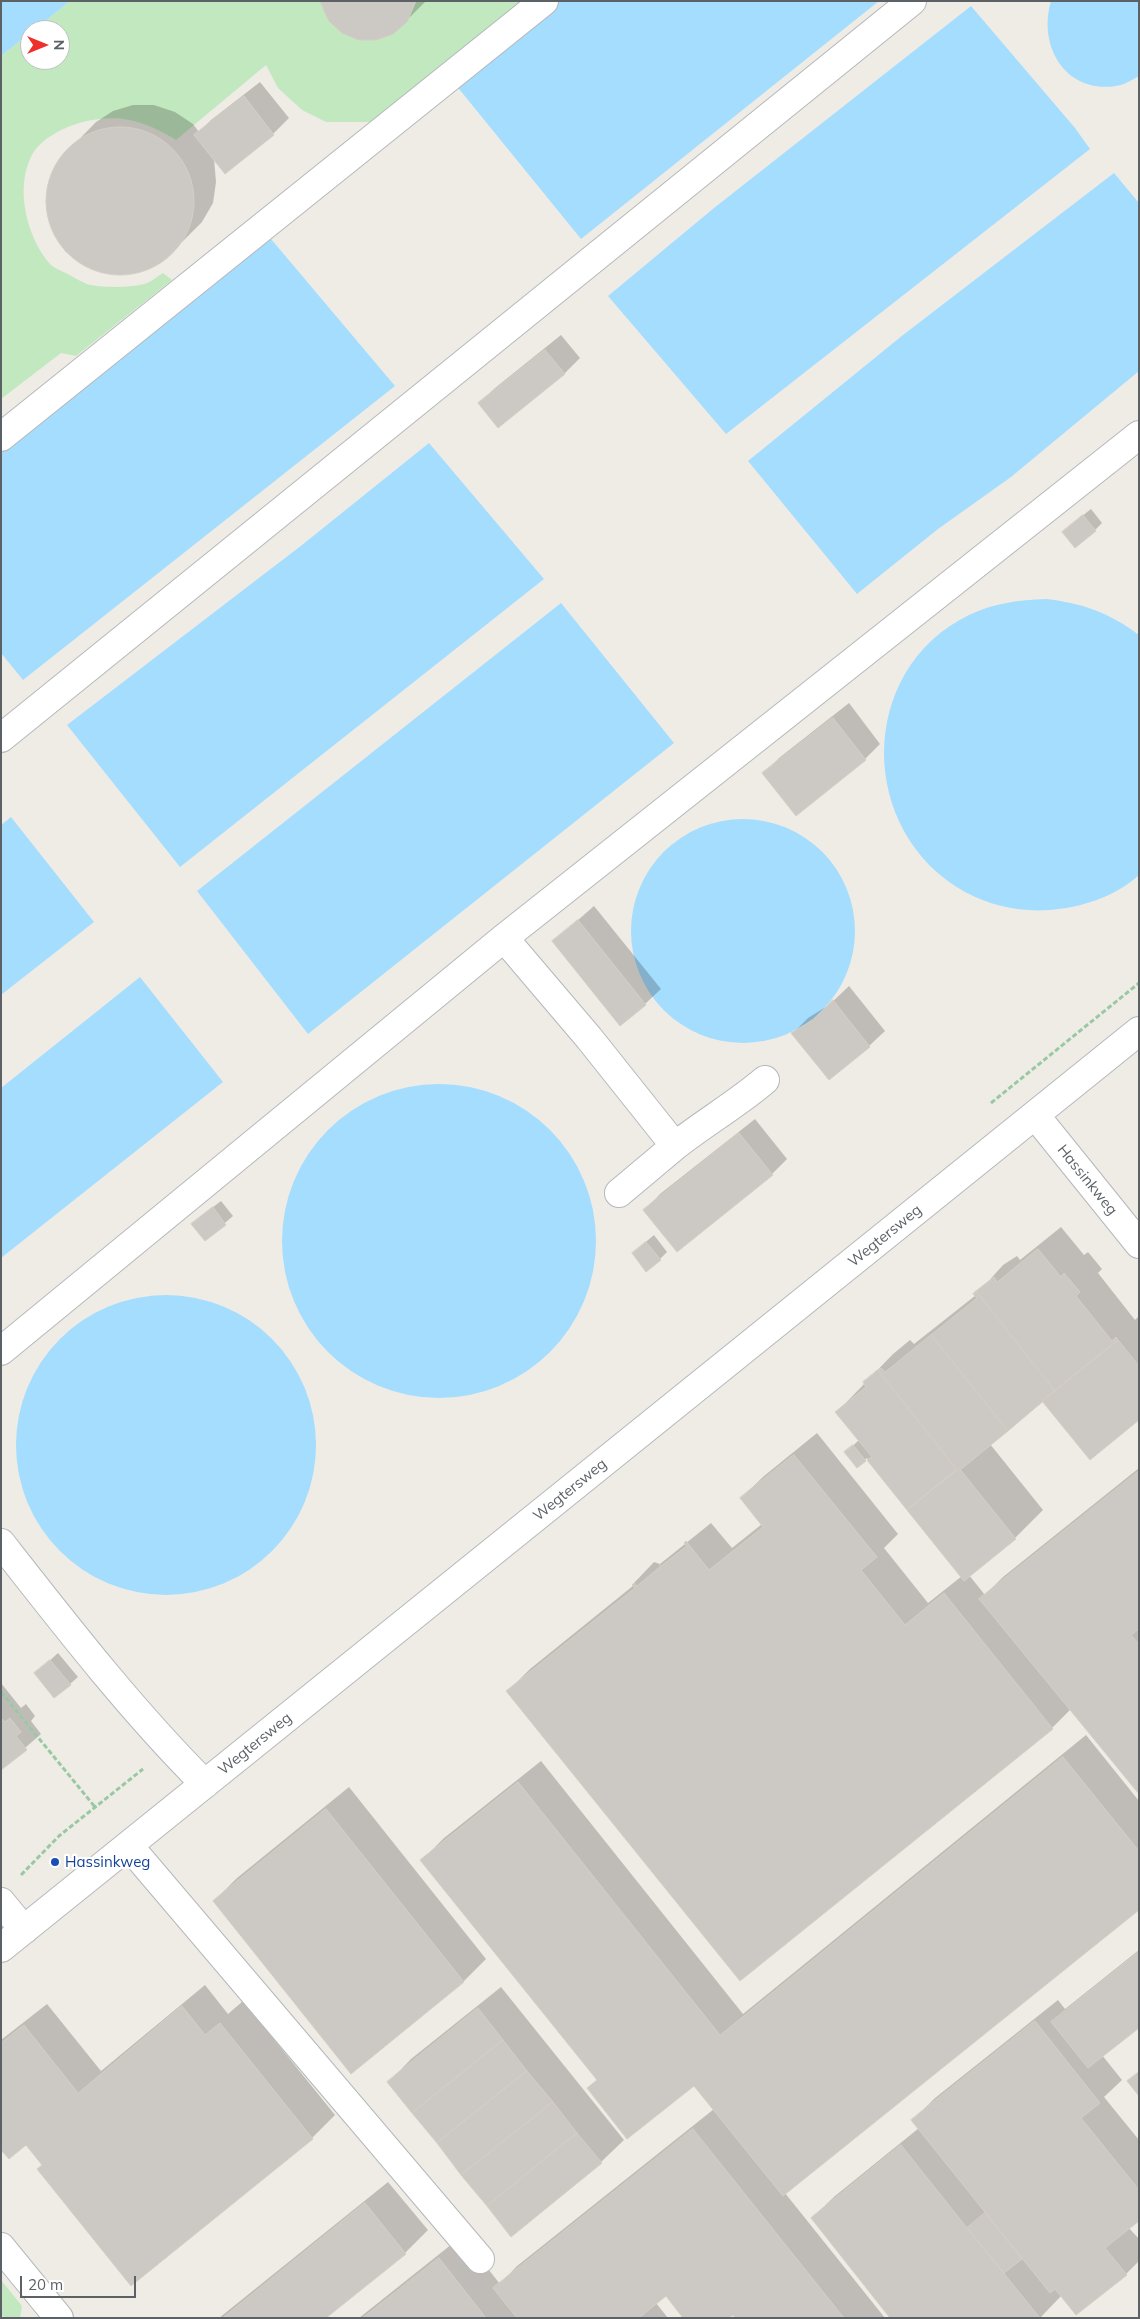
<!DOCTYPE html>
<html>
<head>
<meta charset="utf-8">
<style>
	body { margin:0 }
	#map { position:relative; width:1140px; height:2319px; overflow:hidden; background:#efece5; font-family:Mulish,sans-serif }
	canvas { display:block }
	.frame { position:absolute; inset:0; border:2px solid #5c6166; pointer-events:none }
	.north { position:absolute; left:20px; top:20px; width:50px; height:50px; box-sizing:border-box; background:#fff; border:1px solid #bec0c2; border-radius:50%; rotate:90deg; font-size:14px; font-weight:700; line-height:20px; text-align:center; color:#5c6166 }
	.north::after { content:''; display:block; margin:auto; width:18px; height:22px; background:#ef2f2b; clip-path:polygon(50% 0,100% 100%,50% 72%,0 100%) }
	.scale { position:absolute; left:20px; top:2276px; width:116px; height:22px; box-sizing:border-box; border:2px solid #5c6166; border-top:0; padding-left:6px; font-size:15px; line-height:18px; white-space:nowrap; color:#5c6166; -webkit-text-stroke:4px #fff; paint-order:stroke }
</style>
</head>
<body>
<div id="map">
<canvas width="1140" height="2319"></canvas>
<div class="frame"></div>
<div class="north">N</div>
<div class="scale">20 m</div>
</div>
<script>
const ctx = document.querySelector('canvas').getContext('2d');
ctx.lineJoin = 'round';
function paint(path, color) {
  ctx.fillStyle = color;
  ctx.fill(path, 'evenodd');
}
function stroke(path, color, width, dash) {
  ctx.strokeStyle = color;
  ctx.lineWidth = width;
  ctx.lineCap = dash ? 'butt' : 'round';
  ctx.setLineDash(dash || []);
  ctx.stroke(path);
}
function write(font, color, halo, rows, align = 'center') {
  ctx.font = font + ' Mulish,sans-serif';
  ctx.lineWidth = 4.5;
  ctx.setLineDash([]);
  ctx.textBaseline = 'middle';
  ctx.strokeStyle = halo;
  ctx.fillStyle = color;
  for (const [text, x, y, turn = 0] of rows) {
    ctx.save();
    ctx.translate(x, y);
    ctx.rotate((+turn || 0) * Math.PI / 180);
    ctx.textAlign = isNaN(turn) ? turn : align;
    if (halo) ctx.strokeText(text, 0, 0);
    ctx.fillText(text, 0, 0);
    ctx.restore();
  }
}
const green = new Path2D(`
	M70,1H530L371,122H326L302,110L278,88L266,65L176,140C144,121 120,113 83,122C64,127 39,139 31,157C15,189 27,238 50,264C54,268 61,271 66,273C73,277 80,281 87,284C100,288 134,288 147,283C152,281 158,276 163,273L172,280L76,356L61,353L1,399V56L30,33V60H60V30H34Z
	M1,2280L22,2306L20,2318H4L1,2314Z`);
const water = new Path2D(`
	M1,1H70L34,30H30V33L1,56Z
	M556,1H879L581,239L455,84Z
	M1051,1H1139V76C1133,79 1127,83 1121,85C1068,97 1037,48 1051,1Z
	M971,6L1075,128L1090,149L726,434L608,296L714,208Z
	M1114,173L1139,203V371L1011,477L938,529L857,594L748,461L903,335Z
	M266,233L395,386L23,680L1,653V448Z
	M429,443L544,579L180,867L67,725L302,545Z
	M1046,599C1082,603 1110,613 1139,635V875C1115,897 1080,908 1049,910C1020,912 991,906 965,892C857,832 856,670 969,615C994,603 1019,600 1046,599Z
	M561,603L674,743L308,1034L197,891Z
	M11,817L94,922L1,995V825Z
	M631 931a112 112 0 1 1 224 0a112 112 0 1 1-224 0Z
	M140,977L223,1082L1,1258V1088Z
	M282 1241a157 157 0 1 1 314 0a157 157 0 1 1-314 0Z
	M16 1445a150 150 0 1 1 300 0a150 150 0 1 1-300 0Z`);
const shadow = new Path2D(`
	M322,1H426L406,21Z
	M260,82L289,118L273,134L225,172L214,158L216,182L213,203L202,222L163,261L144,271L122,274L101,272L81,263L65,251L55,234L48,216L47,196L51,177L60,159L96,122L113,111L133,105H154L175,112L193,124L199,132L211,120Z
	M561,335L580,358L564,374L480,403L495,388Z
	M1091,509L1102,523L1095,530L1072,524Z
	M849,703L880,744L865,759L764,774L779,758Z
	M594,906L661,989L645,1004L554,941Z
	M849,986L885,1031L869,1046L829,1078L793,1033L808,1018L829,1005Z
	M755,1119L787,1159L772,1174L645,1210L660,1194Z
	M221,1201L233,1216L205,1240L200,1217Z
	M1061,1227L1084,1255L1088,1252L1102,1269L1098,1273L1135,1320L1139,1316V1418L1044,1401L990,1444L1043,1510L1015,1538L969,1575L985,1595L1003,1577L1139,1468V1792L1071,1709L1052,1728L508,1691L530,1669L634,1585L633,1584L654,1562L660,1564L711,1523L732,1548L762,1524L741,1498L764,1476L817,1433L898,1534L884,1548L928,1603L962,1576L867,1458L858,1466L846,1452L859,1440L837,1412L893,1354L910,1340L914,1344L976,1295L1003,1265L1017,1256L1020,1260Z
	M654,1235L667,1252L660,1259L641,1246Z
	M58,1653L78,1677L70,1684L36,1673Z
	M1,1683L21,1708L26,1704L35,1716L31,1721L41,1734L1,1769Z
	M1086,1735L1139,1801V1908L785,2193L885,2318H736L733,2313L666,2295L656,2303L668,2318H359L462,2236L500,2284L517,2266L714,2109L694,2084L588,2088L598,2079L422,1860L444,1838L541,1761L743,2014Z
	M349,1787L486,1959L464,1981L351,2072L214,1901L237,1878Z
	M1139,1950V2026L1102,2055L1122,2080L1104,2097L1139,2140V2220L1129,2228L1139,2239V2261L1126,2274L1076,2313L1062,2295L1040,2318L812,2218L835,2196L919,2128L913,2120L935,2098L1058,2000L1065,2009Z
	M205,1985L228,2014L243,2001L335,2115L312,2138L131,2284L26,2143L1,2148V2040L47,2004L101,2071Z
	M501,1987L624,2140L601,2162L389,2082L411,2059Z
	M388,2182L428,2230L405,2253L324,2318H219Z`);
const building = new Path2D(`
	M320,1H416L407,22L393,34L376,40H359L342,33L329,21Z
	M244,96L274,135L225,174L194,135Z
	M46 201a74 74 0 1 1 148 0a74 74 0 1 1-148 0Z
	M545,350L565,374L498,428L478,403Z
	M1083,515L1096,531L1075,548L1062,532Z
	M833,718L866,760L796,816L762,773Z
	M578,920L646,1005L620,1026L552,941Z
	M833,1000L870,1047L829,1080L791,1033L813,1020Z
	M739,1133L773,1175L677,1252L643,1210Z
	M213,1207L226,1225L205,1241L191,1224Z
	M646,1242L661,1260L646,1272L632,1253Z
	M1038,1249L1061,1277L1064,1273L1080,1292L1076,1296L1112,1341L1116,1337L1118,1340L1055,1391L976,1291L994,1277L997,1282Z
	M976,1291L1055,1391L1008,1431L931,1335L977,1298L973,1294Z
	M931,1335L1008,1431L960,1470H957L878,1370L881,1368L885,1372Z
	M1118,1340L1139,1366V1420L1090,1460L1042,1401Z
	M878,1370L957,1470L907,1510L867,1460L872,1457L835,1412L866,1387L863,1382Z
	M853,1445L866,1461L857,1468L844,1452Z
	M794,1455L877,1557L861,1570L905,1625L944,1593L1053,1729L740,1981L506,1691L635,1588L632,1585L634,1583L637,1586L661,1566L659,1564L661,1566L687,1546L684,1543L686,1541L709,1570L763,1527L740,1498Z
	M959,1468L1016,1539L964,1581L907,1510Z
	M1139,1471V1629L1131,1635L1139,1644V1794L979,1599Z
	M50,1660L71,1685L54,1698L34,1673Z
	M1,1718L5,1722L10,1718L21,1732L16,1736L27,1750L1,1770Z
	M1063,1757L1139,1851V1910L783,2196L694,2086L627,2139L587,2088L597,2080L420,1860L518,1782L720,2035Z
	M326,1809L464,1982L351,2074L213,1901Z
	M1139,1952V2028L1088,2068L1051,2022Z
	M182,2006L205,2035L220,2023L313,2139L131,2286L37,2169L42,2165L26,2145L9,2159L1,2150V2043L24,2025L78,2093Z
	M478,2008L503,2040L412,2113L387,2082Z
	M1035,2021L1100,2103L1081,2118L1139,2190V2221L1105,2248L1127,2275L1076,2315L1055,2289L1050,2293L911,2120Z
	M503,2040L527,2071L437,2143L412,2113Z
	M527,2071L553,2102L461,2175L437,2143Z
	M1139,2072V2096L1127,2081Z
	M553,2102L577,2133L487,2206L461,2175Z
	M693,2129L844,2318H735L733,2315L729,2318H683L666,2296L639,2318H517L493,2288Z
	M577,2133L602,2163L511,2237L487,2206Z
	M901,2145L967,2228L1040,2318H890L811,2218Z
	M365,2203L406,2254L326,2318H223Z
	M985,2213L1022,2259L1004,2273L967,2228Z
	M439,2258L486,2318H363Z`);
const path = new Path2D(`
	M991,1103L1139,983
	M1,1692L95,1807
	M21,1875L59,1836L143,1769`);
const minor = new Path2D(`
	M1,437L544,1
	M1,738L912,1
	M504,938L589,1038L675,1146L619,1193
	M1035,1115L1139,1244
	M675,1146C704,1123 737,1104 765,1080
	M1,1351L504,938L1139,435
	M1,1543C66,1626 131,1710 205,1784
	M129,1846L480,2259
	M1,1902L24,1930
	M1,1948L1139,1031
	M1,2247L59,2318`);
const markers = [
	[55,1862,5,"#1a4fb4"]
];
const streetNames = [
	["Hassinkweg",1087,1180,51],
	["Wegtersweg",885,1236,-39],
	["Wegtersweg",570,1490,-39],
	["Wegtersweg",255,1744,-39]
];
const transitNames = [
	["Hassinkweg",65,1862]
];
paint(green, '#c2e8c0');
paint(water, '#a5ddff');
paint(shadow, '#0003');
paint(building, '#ccc9c4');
stroke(building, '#d4cec3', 1);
stroke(minor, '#b5b8bc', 30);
stroke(path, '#99c9a4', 3, [5, 2.5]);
stroke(minor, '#fff', 28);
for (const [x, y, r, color] of markers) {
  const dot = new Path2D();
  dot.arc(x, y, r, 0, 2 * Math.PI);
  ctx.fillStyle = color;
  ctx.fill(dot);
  stroke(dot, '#fff', 2);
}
write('15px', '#5c6166', '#fff', streetNames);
write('15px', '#164399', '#fff', transitNames, 'left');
</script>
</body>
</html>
